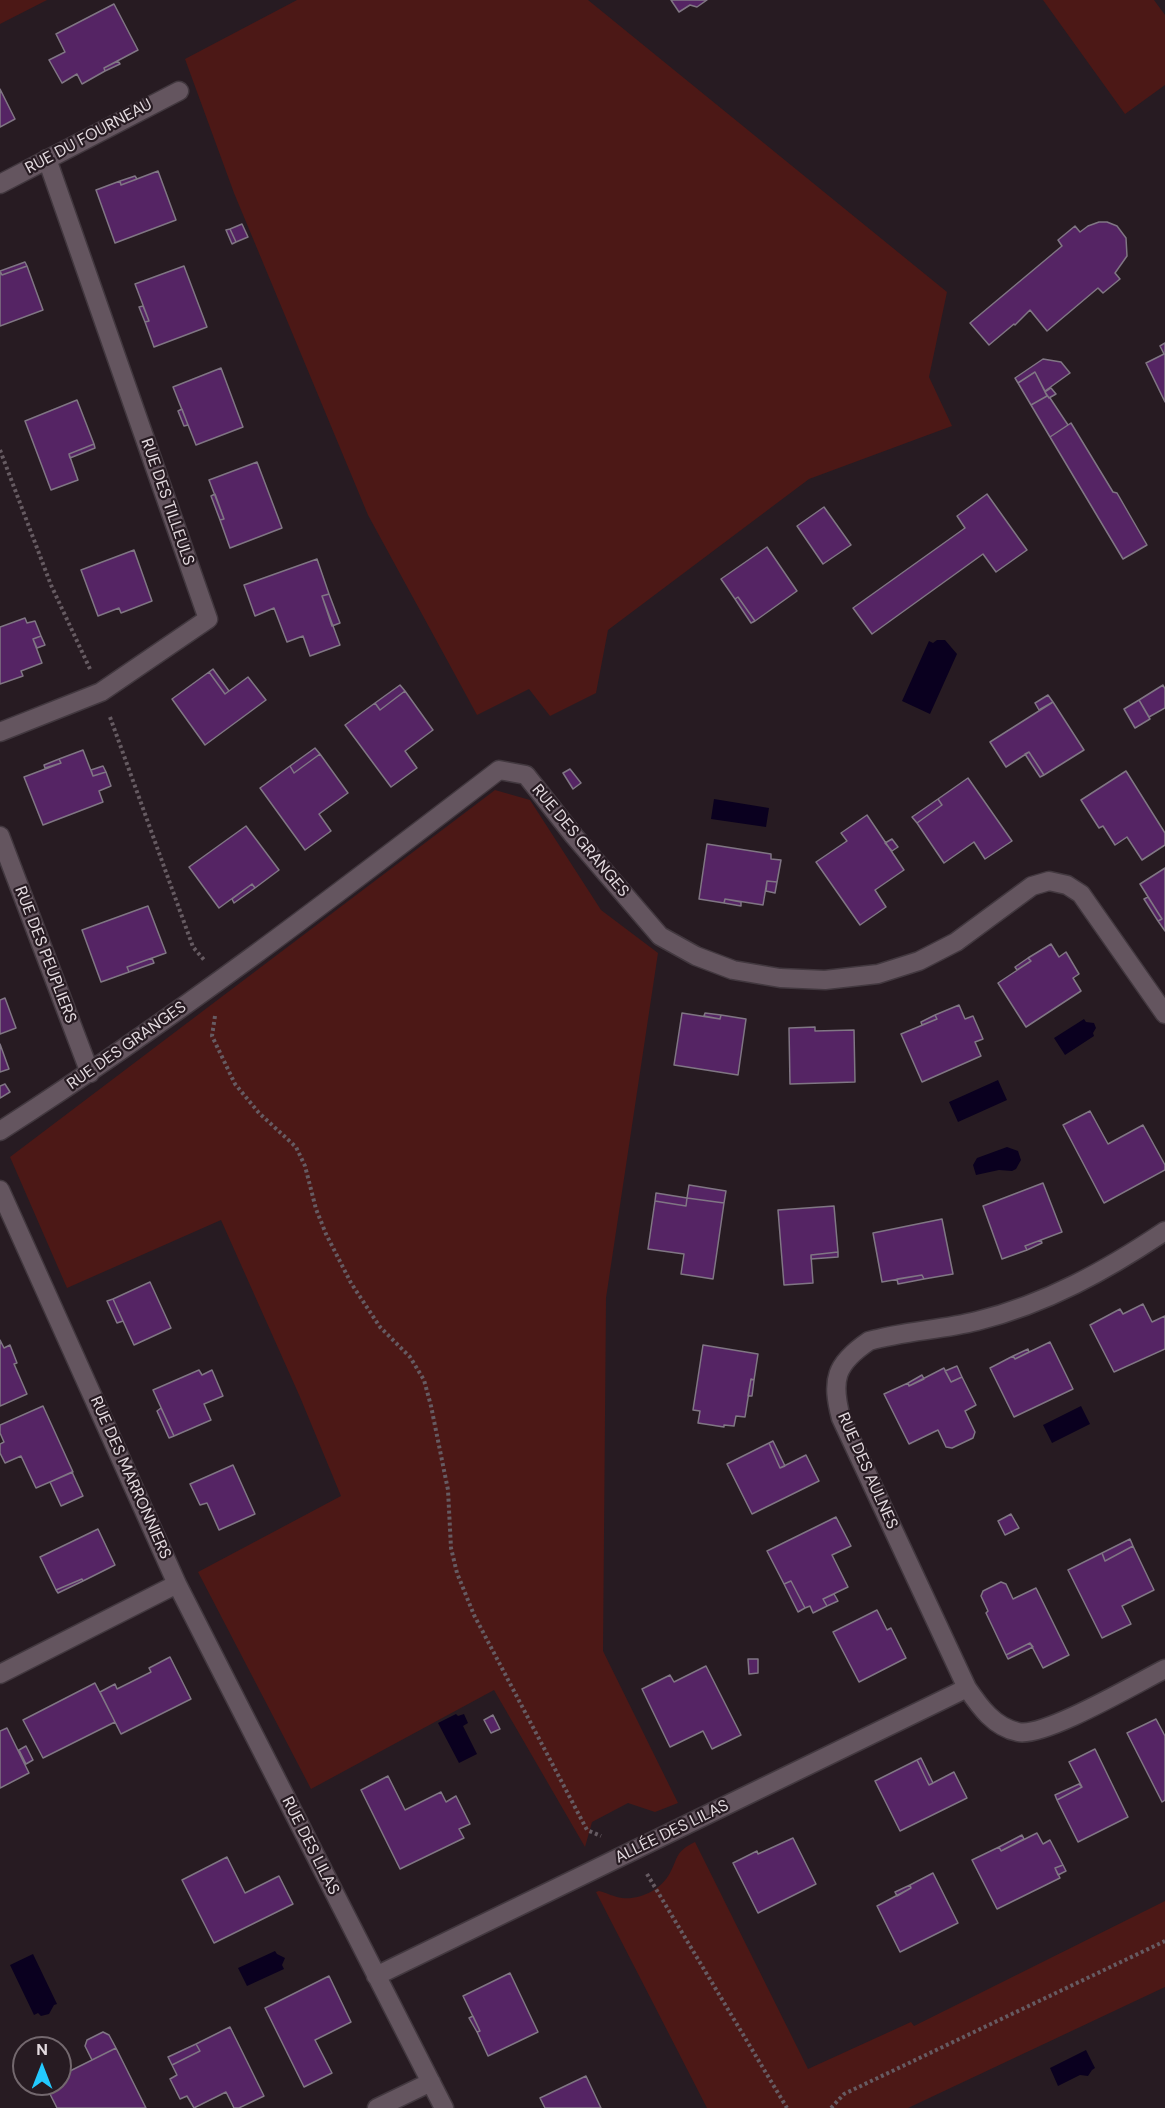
<!DOCTYPE html>
<html>
<head>
<meta charset="utf-8">
<style>
	body { margin:0 }
	#map { position:relative; width:1165px; height:2108px; overflow:hidden; background:#271b22; font-family:"DM Sans",sans-serif }
	canvas { display:block }
	.north { position:absolute; left:12px; top:2036px; width:60px; height:60px; box-sizing:border-box; background:#271b22; border:2px solid #73686e; border-radius:50%; rotate:0deg; font-size:16px; font-weight:700; line-height:24px; text-align:center; color:#e4dbe0 }
	.north::after { content:''; display:block; margin:auto; width:21px; height:27px; background:#23c9fe; clip-path:polygon(50% 0,100% 100%,50% 72%,0 100%) }
</style>
</head>
<body>
<div id="map">
<canvas width="1165" height="2108"></canvas>
<div class="north">N</div>
</div>
<script>
const ctx = document.querySelector('canvas').getContext('2d');
ctx.lineJoin = 'round';
function paint(path, color) {
  ctx.fillStyle = color;
  ctx.fill(path, 'evenodd');
}
function stroke(path, color, width, dash) {
  ctx.strokeStyle = color;
  ctx.lineWidth = width;
  ctx.lineCap = dash ? 'butt' : 'round';
  ctx.setLineDash(dash || []);
  ctx.stroke(path);
}
function write(font, color, halo, rows, align = 'center') {
  ctx.font = font + ' "DM Sans",sans-serif';
  ctx.lineWidth = 4.5;
  ctx.setLineDash([]);
  ctx.textBaseline = 'middle';
  ctx.strokeStyle = halo;
  ctx.fillStyle = color;
  for (const [text, x, y, turn = 0] of rows) {
    ctx.save();
    ctx.translate(x, y);
    ctx.rotate((+turn || 0) * Math.PI / 180);
    ctx.textAlign = isNaN(turn) ? turn : align;
    if (halo) ctx.strokeText(text, 0, 0);
    ctx.fillText(text, 0, 0);
    ctx.restore();
  }
}
const green = new Path2D(`
	M0,0H47L0,24Z
	M297,0H588L947,292L929,377L952,426L809,479L608,630L596,693L550,716L529,689L477,715L368,515L234,193L185,59Z
	M1043,0H1154L1165,15V85L1125,114Z
	M495,790L530,800L601,910L658,953L606,1298L603,1651L678,1803L655,1812L628,1803L592,1822L585,1847L494,1690L311,1789L198,1572L341,1496L300,1397L221,1220L67,1288L10,1157Z
	M695,1842L808,2069L911,2022L914,2026L1165,1901V1987L908,2108H707L596,1892L599,1891C607,1893 614,1897 622,1898C640,1900 661,1890 670,1873C679,1856 675,1852 695,1842Z`);
const water = new Path2D(`
	M937,640H945L957,654L930,714L902,701L929,641L933,643Z
	M714,799L769,808L766,827L711,819Z
	M1084,1019L1086,1022L1094,1023L1096,1028L1093,1033L1094,1036L1065,1055L1054,1038Z
	M998,1080L1007,1100L958,1122L949,1102Z
	M1007,1147L1018,1151L1021,1160L1016,1169L1012,1171L999,1170L976,1175L973,1165L977,1158Z
	M1081,1406L1090,1424L1052,1443L1043,1425Z
	M456,1714L458,1716L464,1714L468,1723L463,1726L477,1754L459,1763L438,1723Z
	M275,1951L277,1954L285,1958L282,1965L284,1969L247,1986L238,1968Z
	M33,1954L57,2004L54,2005L49,2014L41,2016L38,2013L34,2015L10,1965Z
	M1086,2050L1095,2068L1092,2070L1088,2076L1080,2075L1058,2086L1050,2068Z`);
const building = new Path2D(`
	M671,0H707L697,7L690,5L679,12Z
	M114,4L138,50L104,68L105,71L82,84L77,74L62,83L49,60L65,52L56,34Z
	M118,61L120,64L105,71L104,68Z
	M0,89L15,119L0,127Z
	M158,171L176,220L115,243L96,190L120,181L121,185Z
	M135,176L137,179L121,185L120,181Z
	M1099,222H1107L1117,226L1126,238L1127,256L1115,273L1120,279L1103,293L1098,288L1047,331L1030,310L1015,325L1014,324L989,345L970,323L1062,246L1058,240L1075,226L1080,232L1088,226Z
	M242,224L248,237L236,242L230,229Z
	M230,229L236,242L232,244L226,230Z
	M25,262L27,266L2,275L0,271Z
	M27,266L43,310L0,326V271L2,275Z
	M184,266L207,327L154,347L145,322L149,321L135,284Z
	M143,306L149,321L145,322L139,307Z
	M1165,343V402L1146,363L1164,354L1160,346Z
	M1043,359L1061,362L1070,373L1045,391L1035,372L1018,383L1015,378Z
	M221,368L243,427L196,445L173,387Z
	M1035,372L1047,396L1031,405L1018,383Z
	M1051,388L1056,394L1049,398L1045,392Z
	M1047,396L1050,398L1068,425L1050,437L1031,405Z
	M77,400L94,444L69,454L78,480L51,490L25,421Z
	M182,409L188,425L184,426L178,411Z
	M1071,423L1113,492L1117,493L1147,545L1123,559L1050,437Z
	M94,444L95,448L70,458L69,454Z
	M257,462L282,528L230,548L220,520L224,519L209,480Z
	M215,494L224,519L220,520L211,496Z
	M987,494L1027,550L996,572L983,554L872,634L853,608L965,528L957,516Z
	M824,507L851,545L823,564L797,526Z
	M767,547L797,591L755,621L738,597L735,599L721,579Z
	M134,550L152,601L121,613L119,608L98,616L81,570Z
	M317,559L329,594L322,596L340,645L310,656L303,636L287,642L274,608L255,616L244,585Z
	M329,594L340,623L332,626L322,596Z
	M738,597L755,621L751,623L735,599Z
	M25,618L27,623L35,621L41,636L33,639L42,663L21,671L23,676L0,684V627Z
	M41,636L45,645L37,648L33,639Z
	M213,669L229,691L225,694L209,672Z
	M209,672L225,694L248,677L266,700L205,745L172,699Z
	M400,685L405,691L380,710L375,703Z
	M1163,685L1165,689V708L1149,717L1139,700Z
	M405,691L433,730L405,751L417,768L391,787L345,725L375,703L380,710Z
	M1048,695L1053,702L1039,710L1035,703Z
	M1139,700L1150,719L1135,728L1124,709Z
	M1053,702L1084,750L1044,775L1029,752L1006,767L990,742Z
	M315,748L320,754L294,773L290,766Z
	M83,750L93,776L106,772L111,786L99,791L103,802L43,825L24,777L61,763L59,759Z
	M1029,752L1044,775L1040,777L1025,754Z
	M320,754L348,793L319,814L331,831L305,850L260,788L290,766L294,773Z
	M59,759L61,763L45,768L44,765Z
	M103,766L106,772L93,776L91,770Z
	M570,769L581,783L573,789L563,773Z
	M1126,771L1165,833V845L1142,860L1127,837L1115,845L1103,826L1099,828L1081,800Z
	M968,778L1012,841L985,859L974,842L944,863L917,823L942,805L938,799Z
	M938,799L942,805L917,823L912,817Z
	M867,815L904,870L875,890L886,907L860,925L816,862L847,841L841,833Z
	M246,826L279,870L255,888L252,884L219,908L189,867Z
	M892,839L898,847L892,851L885,843Z
	M707,844L771,854V859L781,860L777,882L767,881L763,905L725,899L724,903L699,899Z
	M1165,868V931L1158,921L1162,919L1140,884Z
	M767,881L777,882L775,893L766,891Z
	M252,884L255,888L234,903L232,899Z
	M1148,897L1162,919L1158,921L1144,899Z
	M725,899L741,902V906L724,903Z
	M148,906L166,953L127,967L129,972L101,982L82,930Z
	M1051,944L1059,957L1066,952L1079,974L1073,978L1081,991L1026,1027L998,983L1031,961L1028,958Z
	M152,958L154,963L129,972L127,967Z
	M1028,958L1031,961L1017,970L1015,967Z
	M5,998L16,1028L0,1034V1000Z
	M959,1005L965,1019L973,1016L983,1039L975,1042L981,1056L922,1082L901,1034L937,1019L935,1015Z
	M682,1013L720,1019L721,1015L746,1019L738,1075L674,1065Z
	M705,1013L721,1015L720,1019L704,1016Z
	M935,1015L937,1019L922,1025L921,1022Z
	M815,1027V1031L854,1030L855,1082L790,1084L789,1028Z
	M0,1044L9,1069L0,1072Z
	M5,1084L10,1092L0,1098V1086Z
	M1090,1111L1108,1144L1143,1125L1165,1165V1170L1104,1203L1063,1125Z
	M1043,1183L1062,1232L1025,1246L1027,1250L1002,1259L983,1206Z
	M689,1185L726,1191L724,1203L687,1198Z
	M656,1193L687,1198L686,1206L655,1201Z
	M687,1198L724,1203L713,1279L681,1274L684,1254L648,1249L655,1201L686,1206Z
	M834,1206L838,1252L811,1255L813,1283L784,1285L778,1210Z
	M942,1219L953,1274L924,1279L922,1275L882,1282L873,1233Z
	M1041,1240L1042,1243L1027,1250L1025,1246Z
	M838,1252V1257L811,1259V1255Z
	M922,1275L924,1279L898,1284L897,1279Z
	M150,1282L171,1328L134,1345L113,1299Z
	M113,1299L123,1321L117,1323L107,1301Z
	M1143,1304L1152,1322L1165,1316V1349L1114,1372L1090,1325L1120,1309L1123,1314Z
	M0,1340L4,1348L10,1345L17,1363L14,1364L27,1394L0,1406Z
	M1050,1342L1073,1389L1014,1417L990,1368L1013,1356L1015,1359Z
	M703,1345L758,1354L754,1380L751,1379L745,1417L736,1416L734,1426L724,1425V1427L698,1423L700,1411L693,1410Z
	M1028,1349L1029,1352L1015,1359L1013,1356Z
	M957,1366L962,1377L951,1382L945,1371Z
	M944,1368L951,1382L962,1377L976,1405L965,1411L975,1432L973,1438L952,1448L946,1447L938,1430L909,1444L884,1394L908,1383L909,1386Z
	M199,1370L202,1375L212,1370L223,1396L204,1404L211,1420L174,1436L153,1390Z
	M922,1375L924,1379L909,1386L908,1383Z
	M751,1379L754,1380L752,1396H748Z
	M43,1406L73,1472L36,1488L21,1456L5,1463L0,1453V1444L4,1442L0,1433V1425Z
	M161,1408L174,1436L169,1438L157,1411Z
	M773,1441L785,1466L780,1468L769,1443Z
	M769,1443L780,1468L806,1455L819,1481L752,1514L727,1464Z
	M233,1465L255,1514L219,1530L207,1503L200,1505L190,1484Z
	M72,1472L83,1496L61,1506L50,1482Z
	M1011,1514L1019,1528L1005,1535L998,1521Z
	M836,1517L851,1546L832,1555L848,1587L823,1599L827,1606L813,1613L810,1606L805,1608L791,1581L784,1584L767,1551Z
	M98,1529L115,1565L83,1581L82,1579L56,1590L40,1557Z
	M1130,1539L1133,1546L1105,1561L1102,1553Z
	M1133,1546L1154,1590L1122,1606L1131,1624L1102,1638L1068,1570L1102,1553L1105,1561Z
	M82,1579L83,1581L58,1593L56,1590Z
	M791,1581L805,1608L798,1612L784,1584Z
	M1001,1582L1006,1584L1013,1599L1036,1588L1069,1655L1043,1668L1030,1643L1006,1655L986,1613L988,1611L981,1596L983,1591Z
	M834,1594L838,1601L827,1606L823,1599Z
	M877,1610L887,1630L891,1628L906,1658L859,1682L833,1632Z
	M1030,1643L1033,1647L1008,1659L1006,1655Z
	M170,1657L191,1699L121,1734L100,1692L115,1684L117,1689L151,1672L149,1668Z
	M748,1659H758V1673L749,1674Z
	M706,1666L741,1735L712,1749L703,1731L670,1747L642,1689L670,1675L674,1682Z
	M95,1683L115,1722L43,1758L23,1720Z
	M493,1715L500,1729L491,1733L484,1720Z
	M1156,1719L1165,1736V1800L1162,1802L1127,1733Z
	M7,1728L29,1773L0,1788V1731Z
	M26,1746L33,1760L26,1764L19,1750Z
	M1095,1749L1128,1817L1078,1842L1057,1800L1082,1787L1069,1762Z
	M921,1758L933,1783L929,1785L917,1760Z
	M917,1760L929,1785L954,1772L967,1798L900,1831L875,1781Z
	M388,1776L405,1810L441,1792L446,1802L456,1796L470,1824L459,1829L464,1838L400,1869L361,1790Z
	M1079,1784L1082,1787L1057,1800L1055,1795Z
	M1037,1833L1043,1844L1050,1840L1063,1865L1055,1868L1060,1878L997,1909L972,1860L999,1847L1001,1851Z
	M1022,1835L1024,1839L1001,1851L999,1847Z
	M793,1838L816,1884L758,1913L733,1863L757,1851L758,1854Z
	M227,1857L245,1893L279,1876L293,1904L214,1943L182,1880Z
	M1063,1865L1066,1871L1058,1875L1055,1868Z
	M933,1873L958,1923L900,1952L877,1906L911,1888L910,1885Z
	M910,1885L911,1888L897,1896L895,1892Z
	M510,1973L538,2032L488,2056L477,2032L480,2031L463,1996Z
	M329,1976L351,2022L315,2040L332,2073L304,2087L265,2008Z
	M473,2016L480,2031L477,2032L469,2018Z
	M230,2027L264,2096L239,2108H234L226,2092L194,2108L187,2096L180,2099L170,2079L177,2075L172,2065L200,2051L196,2044Z
	M103,2032L109,2035L116,2048L92,2060L85,2046L87,2040Z
	M196,2044L200,2051L172,2065L168,2057Z
	M116,2048L146,2108H57L45,2084H60V2076Z
	M586,2076L601,2108H545L540,2098Z`);
const path = new Path2D(`
	M0,450L51,585L90,669
	M110,717L193,947L205,961
	M215,1016L212,1036L235,1084L259,1113L296,1147L305,1166L316,1209L326,1234L351,1283L380,1327L410,1357L424,1380L431,1406L448,1490L451,1548L457,1573L474,1615L587,1830L601,1836
	M647,1874L787,2108
	M831,2108L844,2094L1165,1941`);
const minor = new Path2D(`
	M0,184L179,91
	M0,732L101,692L208,619L47,159
	M0,836L90,1073
	M0,1131C173,1020 336,895 499,770L526,775L574,836L660,936L696,956L733,970L780,978L825,980L878,974L919,961L956,942L1032,886L1049,881L1067,885L1081,894L1165,1014
	M0,1190L177,1584L0,1674
	M1165,1231C1107,1270 1046,1304 977,1321C941,1330 904,1331 869,1341C835,1364 831,1380 841,1418L967,1688C980,1707 994,1727 1018,1732C1044,1738 1137,1683 1165,1669
	M177,1584L444,2108
	M376,1976L967,1688
	M377,2108L431,2082`);
const streetNames = [
	["RUE DU FOURNEAU",89,137,-28],
	["RUE DES TILLEULS",167,502,71],
	["RUE DES GRANGES",580,841,50],
	["RUE DES PEUPLIERS",45,955,69],
	["RUE DES GRANGES",127,1046,-35],
	["RUE DES AULNES",867,1471,66],
	["RUE DES MARRONNIERS",130,1478,66],
	["ALLÉE DES LILAS",672,1832,-26],
	["RUE DES LILAS",310,1846,63]
];
paint(green, '#4c1816');
paint(water, '#0a001f');
paint(building, '#552464');
stroke(building, '#807684', 1.5);
stroke(minor, '#42383f', 21);
stroke(path, '#665b62', 4, [3, 3]);
stroke(minor, '#64555f', 18);
write('16px', '#e4dbe0', '#271b22', streetNames);
</script>
</body>
</html>
